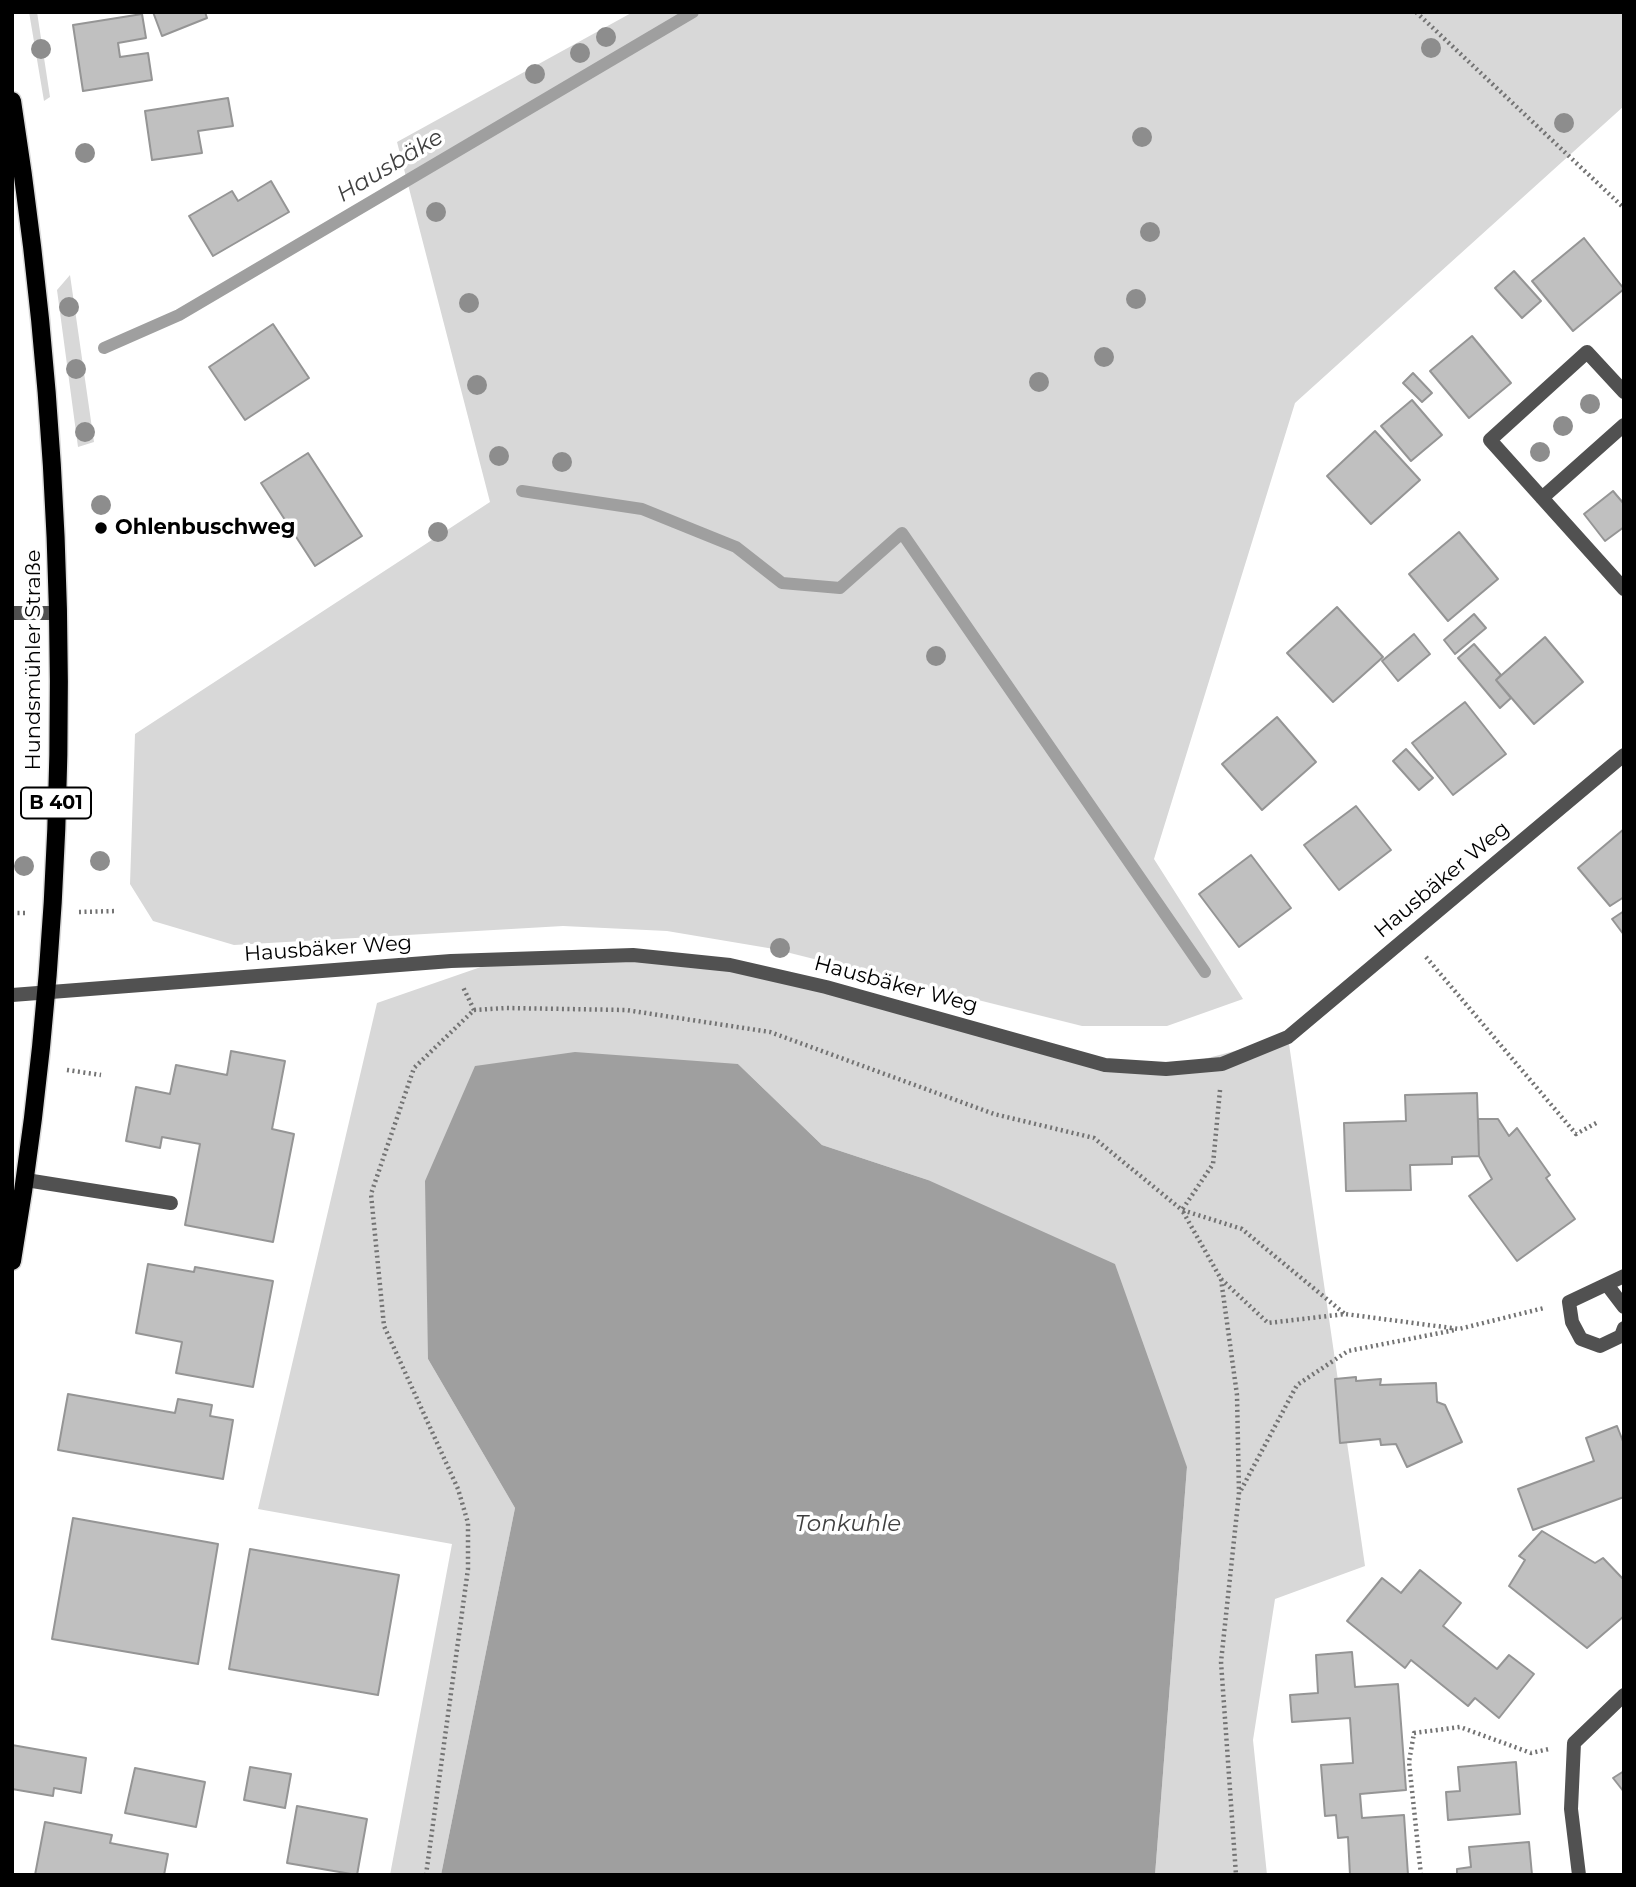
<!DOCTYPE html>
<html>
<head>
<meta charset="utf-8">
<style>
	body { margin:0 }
	#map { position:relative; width:1636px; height:1887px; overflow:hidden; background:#fff; font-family:Montserrat,sans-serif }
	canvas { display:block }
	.frame { position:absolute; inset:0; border:14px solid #000; pointer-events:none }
</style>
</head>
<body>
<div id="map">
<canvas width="1636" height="1887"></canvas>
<div class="frame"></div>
</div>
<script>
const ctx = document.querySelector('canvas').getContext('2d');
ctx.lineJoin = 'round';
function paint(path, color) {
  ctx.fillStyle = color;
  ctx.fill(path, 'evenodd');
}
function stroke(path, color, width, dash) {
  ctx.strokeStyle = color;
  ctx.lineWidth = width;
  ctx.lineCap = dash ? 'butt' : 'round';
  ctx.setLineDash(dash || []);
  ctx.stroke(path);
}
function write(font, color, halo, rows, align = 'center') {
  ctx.font = font + ' Montserrat,sans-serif';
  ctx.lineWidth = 7;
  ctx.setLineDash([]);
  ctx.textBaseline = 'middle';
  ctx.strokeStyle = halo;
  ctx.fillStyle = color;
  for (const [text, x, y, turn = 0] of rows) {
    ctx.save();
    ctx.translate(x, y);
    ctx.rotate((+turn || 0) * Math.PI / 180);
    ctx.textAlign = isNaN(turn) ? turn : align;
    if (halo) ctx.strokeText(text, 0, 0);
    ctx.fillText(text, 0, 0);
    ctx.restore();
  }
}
const green = new Path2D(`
	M29,12H37L50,97L44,101Z
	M633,12H1624V106L1295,403L1154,859L1243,999L1167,1026H1082L774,949L667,931L563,926L234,945L153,921L130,884L135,734L490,502L397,142Z
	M70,275L94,442L78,447L57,290Z
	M633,955L826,987L1105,1065L1166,1069L1288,1037L1365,1566L1275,1599L1253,1740L1267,1875H1155L1187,1467L928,1180L822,1145L738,1064L428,1359L515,1508L441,1875H390L452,1544L258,1509L377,1003L501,960Z`);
const water = new Path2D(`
	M575,1052L738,1064L822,1145L928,1180L1115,1264L1187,1467L1155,1875H441L515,1508L428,1359L425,1181L475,1066Z`);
const stream = new Path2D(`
	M104,348L179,315L693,12
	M522,491L642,509L736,547L782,583L840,588L902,533L1205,972`);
const building = new Path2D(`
	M153,12H205L207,18L162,36Z
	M142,14L146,38L118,43L120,57L148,53L152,80L83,91L73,25Z
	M228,98L233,126L198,131L202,153L152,160L145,111Z
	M271,181L289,212L213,256L189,216L232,191L238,201Z
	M1584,238L1624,289L1573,331L1532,281Z
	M1514,271L1541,301L1522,318L1495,288Z
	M273,324L309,378L245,420L209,367Z
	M1472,336L1511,383L1469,418L1430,371Z
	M1413,373L1432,393L1422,402L1403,383Z
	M1412,400L1442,435L1411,461L1381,426Z
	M1375,431L1420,480L1371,524L1327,476Z
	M308,453L362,536L315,566L261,483Z
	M1613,491L1624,504V527L1605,541L1584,514Z
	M1459,532L1498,579L1448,621L1409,574Z
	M1337,607L1383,657L1333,702L1287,653Z
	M1474,614L1486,628L1455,654L1444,640Z
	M1414,634L1430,654L1398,681L1382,661Z
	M1545,637L1583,682L1534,724L1496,680Z
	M1474,644L1501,675L1496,680L1511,698L1500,708L1458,658Z
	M1465,702L1506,754L1453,795L1412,743Z
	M1277,717L1316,762L1262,810L1222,764Z
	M1406,749L1433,778L1419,790L1393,761Z
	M1356,806L1391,850L1339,890L1304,845Z
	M1624,829V897L1610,906L1578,868Z
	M1251,855L1291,908L1239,947L1199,894Z
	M1624,911V935L1612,919Z
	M231,1051L285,1061L272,1129L294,1134L273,1242L185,1225L200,1144L162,1137L160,1148L126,1141L136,1087L170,1094L176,1065L227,1075Z
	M1477,1093L1479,1156L1452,1157V1164L1410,1165L1411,1190L1346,1191L1344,1123L1406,1121L1405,1095Z
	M1478,1119H1498L1509,1136L1517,1128L1550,1175L1546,1178L1575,1219L1517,1261L1469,1196L1492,1179L1479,1156Z
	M148,1264L194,1272L195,1267L273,1281L253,1387L176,1373L182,1342L136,1333Z
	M1356,1377V1381L1381,1379L1380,1385L1436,1383L1437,1402L1445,1405L1462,1442L1407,1467L1396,1444L1381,1445L1380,1439L1340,1443L1335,1379Z
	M68,1394L175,1413L178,1399L212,1405L210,1416L233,1420L223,1479L58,1450Z
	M1617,1426L1624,1444V1497L1533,1530L1518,1489L1594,1461L1586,1438Z
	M73,1518L218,1544L198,1664L52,1639Z
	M1542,1531L1595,1563L1603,1558L1624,1580V1616L1587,1648L1509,1586L1525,1560L1519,1556Z
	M250,1549L399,1575L378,1695L229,1669Z
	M1420,1570L1461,1603L1443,1626L1497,1669L1509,1655L1534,1674L1499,1718L1475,1698L1468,1706L1411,1660L1405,1668L1347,1621L1382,1578L1401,1593Z
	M1352,1652L1355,1687L1398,1684L1406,1790L1360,1794L1362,1818L1404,1815L1408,1875H1350L1348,1837L1338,1838L1336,1815L1325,1816L1321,1765L1353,1763L1350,1718L1292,1722L1290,1695L1318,1693L1316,1655Z
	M12,1745L86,1758L81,1793L54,1788L53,1796L12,1789Z
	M1516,1762L1520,1814L1448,1820L1446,1792L1460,1791L1458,1767Z
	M250,1767L291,1774L285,1808L244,1800Z
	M135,1768L205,1782L196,1827L125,1813Z
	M1624,1771V1792L1613,1778Z
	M297,1806L367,1819L357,1875L287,1863Z
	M45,1822L112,1835L110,1843L168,1854L164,1875H35Z
	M1529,1842L1532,1875H1457V1869L1471,1867L1469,1847Z`);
const path = new Path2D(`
	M1416,12L1624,208
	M79,912L117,911
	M12,913H25
	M1426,957L1576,1134L1598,1122
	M474,1010L506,1008L626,1010L770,1032L994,1114L1094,1138L1182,1210L1242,1229L1345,1314
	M67,1070L101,1075
	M1220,1090L1213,1164L1182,1210L1221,1279L1237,1395L1239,1493L1221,1662L1236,1875
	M1221,1279L1268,1323L1345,1314L1459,1329L1544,1308
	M1241,1490L1297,1385L1348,1351L1455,1330
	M426,1875L468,1569V1523L458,1489L384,1326L371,1194L414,1068L474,1010L463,987
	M1421,1875L1409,1762L1414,1733L1460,1727L1531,1753L1549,1749`);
const lane = new Path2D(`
	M12,613H58
	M26,1180L171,1203`);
const street = new Path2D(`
	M1624,392L1587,352L1490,440L1624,589
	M1542,498L1624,425
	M12,995L451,961L633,955L730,965L826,987L1105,1065L1166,1069L1222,1064L1288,1037L1624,755
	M1624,1276L1569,1302L1572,1322L1581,1339L1600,1346L1621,1336L1624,1328
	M1608,1286L1624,1307
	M1579,1875L1571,1809L1574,1743L1624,1695`);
const primary = new Path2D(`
	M12,101C72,484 77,878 12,1261`);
const trees = [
	[606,37],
	[1431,48],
	[41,49],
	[580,53],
	[535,74],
	[1564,123],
	[1142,137],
	[85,153],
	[436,212],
	[1150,232],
	[1136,299],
	[469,303],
	[69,307],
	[1104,357],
	[76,369],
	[1039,382],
	[477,385],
	[1590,404],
	[1563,426],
	[85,432],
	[1540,452],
	[499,456],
	[562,462],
	[101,505],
	[438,532],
	[936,656],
	[100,861],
	[24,866],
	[780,948]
];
const markers = [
	[101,528,7,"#000"]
];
const shields = [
	[56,803,70]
];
const shieldNames = [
	["B 401",56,803]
];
const poiNames = [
	["Ohlenbuschweg",115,528]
];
const streetNames = [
	["Hundsmühler Straße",34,660,-90],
	["Hausbäker Weg",1442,880,-40],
	["Hausbäker Weg",328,949,-4],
	["Hausbäker Weg",896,985,15]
];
const waterNames = [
	["Hausbäke",390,166,-31],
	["Tonkuhle",848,1524]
];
paint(green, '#d8d8d8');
paint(water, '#9f9f9f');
stroke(stream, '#9f9f9f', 12);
paint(building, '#c0c0c0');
stroke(building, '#959595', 2);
stroke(primary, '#dbdbdb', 21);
stroke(path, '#737373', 4.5, [2, 3.5]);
stroke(lane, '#515151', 14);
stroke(street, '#515151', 14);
stroke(primary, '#000', 18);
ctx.fillStyle = '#8d8d8d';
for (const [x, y] of trees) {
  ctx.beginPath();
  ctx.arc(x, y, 10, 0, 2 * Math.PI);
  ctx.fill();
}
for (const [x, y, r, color] of markers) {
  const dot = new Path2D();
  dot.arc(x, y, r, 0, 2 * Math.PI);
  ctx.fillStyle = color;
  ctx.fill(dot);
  stroke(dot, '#fff', 2.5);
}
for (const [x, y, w] of shields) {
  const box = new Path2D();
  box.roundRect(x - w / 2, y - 15.5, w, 31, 5);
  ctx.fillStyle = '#fff';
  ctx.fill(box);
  stroke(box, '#000', 2);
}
write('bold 19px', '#000', null, shieldNames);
write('bold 21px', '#000', '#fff', poiNames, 'left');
write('21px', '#000', '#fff', streetNames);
write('italic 23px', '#404040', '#fff', waterNames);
</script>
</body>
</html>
